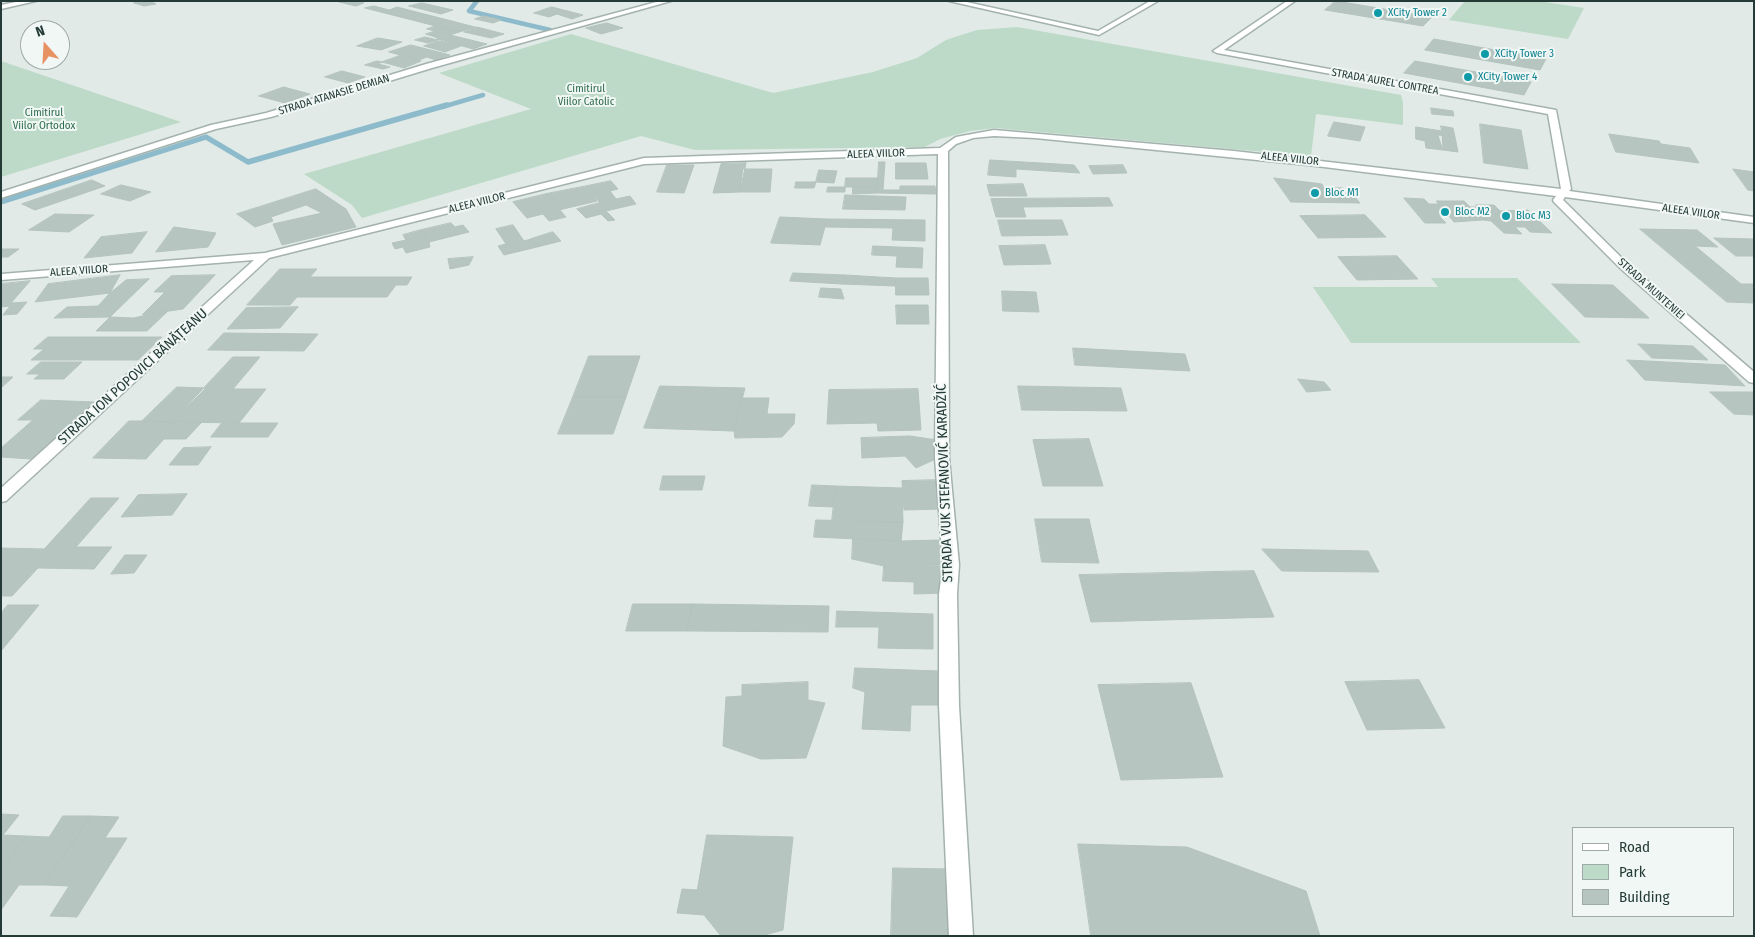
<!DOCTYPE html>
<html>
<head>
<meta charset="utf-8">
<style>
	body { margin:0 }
	#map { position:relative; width:1755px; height:937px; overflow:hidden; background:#e1eae7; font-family:"Fira Sans Condensed",sans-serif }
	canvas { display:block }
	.frame { position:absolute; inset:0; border:2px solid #233a36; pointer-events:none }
	.legend { position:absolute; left:1572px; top:827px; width:162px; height:90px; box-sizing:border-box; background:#f1f7f5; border:1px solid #9faba9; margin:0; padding:6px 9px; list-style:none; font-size:15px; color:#233a36 }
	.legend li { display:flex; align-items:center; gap:10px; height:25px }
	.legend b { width:25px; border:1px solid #9faba9 }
	.north { position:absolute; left:20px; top:20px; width:50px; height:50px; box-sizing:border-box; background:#f1f7f5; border:1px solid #9faba9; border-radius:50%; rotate:341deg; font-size:14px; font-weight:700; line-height:20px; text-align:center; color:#233a36 }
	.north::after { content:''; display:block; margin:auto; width:18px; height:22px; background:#e69263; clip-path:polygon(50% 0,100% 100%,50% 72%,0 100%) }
</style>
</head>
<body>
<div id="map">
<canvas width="1755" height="937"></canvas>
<div class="frame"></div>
<ul class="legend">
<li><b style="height:6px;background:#fff"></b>Road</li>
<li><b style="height:14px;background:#bcdac7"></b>Park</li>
<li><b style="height:14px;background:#b7c5c1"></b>Building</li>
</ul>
<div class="north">N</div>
</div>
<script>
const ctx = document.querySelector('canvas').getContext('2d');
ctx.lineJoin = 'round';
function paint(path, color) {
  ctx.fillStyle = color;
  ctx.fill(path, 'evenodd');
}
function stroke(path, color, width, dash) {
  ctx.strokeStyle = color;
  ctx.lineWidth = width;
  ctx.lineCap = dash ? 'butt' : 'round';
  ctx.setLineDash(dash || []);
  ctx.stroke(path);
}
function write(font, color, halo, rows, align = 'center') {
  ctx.font = font + ' "Fira Sans Condensed",sans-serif';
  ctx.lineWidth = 4;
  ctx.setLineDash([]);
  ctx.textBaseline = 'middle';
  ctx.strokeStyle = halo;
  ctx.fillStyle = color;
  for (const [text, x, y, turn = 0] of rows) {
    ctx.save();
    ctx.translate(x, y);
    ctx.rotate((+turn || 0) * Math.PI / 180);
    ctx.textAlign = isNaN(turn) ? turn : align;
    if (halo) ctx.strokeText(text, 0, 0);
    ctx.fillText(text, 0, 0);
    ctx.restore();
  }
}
const green = new Path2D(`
	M1465,1H1538L1584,8L1568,39L1449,20Z
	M1017,27L1401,95L1403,103V125L1316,114L1311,156L995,128L970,131L940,139L925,147L695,150L641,136L362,218L352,205L304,174L531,109L439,73L571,34L773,93L873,72L917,58L946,40L977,30Z
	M1,61L181,122L1,177Z
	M1431,278H1517L1581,343H1351L1313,287H1438Z`);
const streamFar1 = new Path2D(`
	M477,1L469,11L550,30
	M442,107L483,95`);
const stream = new Path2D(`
	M1,202L206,137L248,162L447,105`);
const building = new Path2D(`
	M142,1H149L156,4L144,6L134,3Z
	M354,1L364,3L356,6L339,2Z
	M1336,1L1432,17L1423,26L1325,10Z
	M422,3L453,10L441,14L409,6Z
	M374,6L389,10L397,7L475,27L459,32L365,8Z
	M552,7L583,15L572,19L557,14L549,17L534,13Z
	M484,16L501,20L493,23L475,19Z
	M607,23L623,28L601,34L586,28Z
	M436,26L459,32L450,35L427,29Z
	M477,27L504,34L491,38L464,32Z
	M436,31L449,34L438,38L426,34Z
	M450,35L487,44L473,49L437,39Z
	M425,37L438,40L428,43L415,40Z
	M378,38L402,42L381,50L357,46Z
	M1434,39L1546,59L1540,70L1425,50Z
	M439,41L461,46L445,52L424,46Z
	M411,45L450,55L436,60L427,57L419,60L389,52Z
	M402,55L421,61L404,68L382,62Z
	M377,61L382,62L378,64L390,67L383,69L365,65Z
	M1415,61L1531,82L1524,95L1404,73Z
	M342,71L365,77L348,83L325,77Z
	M284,87L291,89L310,94L285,103L259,96Z
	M1431,108L1453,111L1454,116L1432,114Z
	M1334,122L1365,127L1360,141L1328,136Z
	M1480,124L1521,130L1528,169L1484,163Z
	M1441,126L1453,128L1455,137L1443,136Z
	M1416,127L1442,131L1443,150L1426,148L1425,141L1416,139Z
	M1609,134L1659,141L1661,144L1690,148L1699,163L1616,152Z
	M1438,135L1455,137L1458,152L1443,150Z
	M990,160L1074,165L1080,173L1016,169V177L988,175Z
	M879,162H885L883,190H900V186H935L936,194L877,193Z
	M746,163L740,192L713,193L721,164Z
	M896,163H926L928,179H896Z
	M667,165H694L684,193L657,192Z
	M1123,165L1127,173L1093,174L1089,166Z
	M743,169H772L770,192H740Z
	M1733,169L1754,172V191L1748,190Z
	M819,170L837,171L834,183L816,182Z
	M846,178H878L877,187H845Z
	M1274,178L1322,184L1324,188H1343L1350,197H1355L1360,203L1291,202Z
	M92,180L105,186L35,210L22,204Z
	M611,181L618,189L610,191L616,199L630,196L636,204L606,211L587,186Z
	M796,182H816L814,188H795Z
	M1023,184L1027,196H990L987,185Z
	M121,185L151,192L130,201L101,194Z
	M587,186L597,201L559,210L546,194Z
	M828,187H845V192H827Z
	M853,187H877V193L853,194Z
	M316,189L346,209L356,227L282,245L273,224L322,213L306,205L271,217L273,221L255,227L237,214Z
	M546,194L566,217L549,221L543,214L527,218L513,202Z
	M845,195L906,197L905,210L843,209Z
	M1109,198L1113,206L1023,207L1026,217H996L991,199Z
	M1404,198L1424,199L1429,204H1439L1436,201H1464L1483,220L1454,222L1449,216H1439L1446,223H1425Z
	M599,203L606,211L615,220L608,221L601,214L586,218L577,209Z
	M1476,205H1494L1500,211L1528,210L1552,233L1530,232L1525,227H1515L1522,234L1504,233L1491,221L1483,220L1470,207H1479Z
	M55,214L94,215L69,232L29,230Z
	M1365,215L1386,237L1318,238L1300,216Z
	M780,217L827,219L820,245L771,243Z
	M827,219L925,220V241L892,240L893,228L825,227Z
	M998,220H1062L1068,235L1002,236Z
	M451,223L455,227L463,225L469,232L429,242L421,230Z
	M513,225L524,241L531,239L537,247L504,255L498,246L506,244L496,229Z
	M174,227L216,233L208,247L156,252Z
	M1640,229L1697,230L1718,247L1695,246L1741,284H1754V303L1727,302Z
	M421,230L429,242L430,247L406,253L403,247L395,249L392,243L406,240L403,235Z
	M147,232L132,253L84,258L101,237Z
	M553,232L561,241L537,247L531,239Z
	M1714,238L1754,239V256H1736Z
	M1045,245L1051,264L1004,265L999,246Z
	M873,246L923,248L922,268L896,267L897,256L872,255Z
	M1,249H19L8,257H1Z
	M1397,256L1418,279L1357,280L1338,257Z
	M473,257L469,265L450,269L448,259Z
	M280,269H317L310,277H412L407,285H396L387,297H297L290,305H247Z
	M793,273L845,275L842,284L790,281Z
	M120,275L110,293L35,302L48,284Z
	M215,275L183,309L142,315L165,292H154L171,276Z
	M845,275L896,278L895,286L842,284Z
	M896,278H928L929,295H896Z
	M149,279L110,317L54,318L67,307L98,306L110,293L126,280Z
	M30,281L11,303L27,302L17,314L3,315L10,306L1,307V284Z
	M1552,284L1613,285L1649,318L1585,317Z
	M821,288L841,289L844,299L819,297Z
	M1002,291L1036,292L1039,312L1003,311Z
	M896,305H928L929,324H897Z
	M298,307L280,328L227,329L246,308Z
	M168,311L147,331H96L110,317L133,318Z
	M224,333L318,334L304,351L208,350Z
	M48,337H162L138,360H31L44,349H34Z
	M1638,344L1693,346L1708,360L1652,358Z
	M1073,348L1185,354L1190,371L1075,365Z
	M589,356H640L626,397H573Z
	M233,357H260L233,389H266L239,423L172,422Z
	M1627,360L1725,365L1745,386L1645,380Z
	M41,362H82L64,379H34L40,374H27Z
	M1,377H13L1,388Z
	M1298,379L1324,382L1331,390L1307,392Z
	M660,386L745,388L734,431L644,428Z
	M1018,386L1121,388L1127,411L1022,410Z
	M177,387L206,388L172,422L142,421Z
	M918,389L921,430L878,431L877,423L827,424L829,390Z
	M1710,392H1753L1754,415L1734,414Z
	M573,397H626L613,434H558Z
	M742,398H769L767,414H795L794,424L782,437L735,438L734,431Z
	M41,400L94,402L31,459L1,457V448L33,420H18Z
	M129,421H142L201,423L186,439H164L146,459L93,458Z
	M222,423H278L268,437H211Z
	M910,436L937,440L938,458L916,468L905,456L862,458L861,438Z
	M1089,439L1103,486H1043L1033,440Z
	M211,447L198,465H169L183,448Z
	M663,476H705L702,490H660Z
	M939,480L942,509L904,510L902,481Z
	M812,485L836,486L834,507L809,506Z
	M836,486L902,488L903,522L832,521Z
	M187,494L172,515L121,517L138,495Z
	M91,498H119L76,547H112L94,569L38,568L12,596H1V548L44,549Z
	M1035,519H1089L1099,563L1042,562Z
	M816,520L903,522L901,541L814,537Z
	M853,539L901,541L939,540L940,565L884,566L852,559Z
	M1262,549L1368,551L1379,572L1282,571Z
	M125,555H147L134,573L111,574Z
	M884,566H942L943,593L914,594V582L883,581Z
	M1254,571L1274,617L1091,622L1079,575Z
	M633,604H693L687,631H626Z
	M693,604L829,606L828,632L687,631Z
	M8,605H39L1,651V613Z
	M837,611L933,614V649L878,648L879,627H836Z
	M855,668L938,671L940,705H911L910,731L862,729L865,692L853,688Z
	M1419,680L1445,728L1367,730L1345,682Z
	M808,682V700L825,703L806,758L761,759L723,746L726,697L742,696V685Z
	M1191,683L1223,777L1121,780L1098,685Z
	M1,814L19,815L3,835L26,836L1,870Z
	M63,816H91L44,885H19L1,910V870L26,836L49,837Z
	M91,816L119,817L105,838H127L77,917L50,916L69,886L44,885Z
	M707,835L793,837L783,930L761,936H721L704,915L677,913L682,889L697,890Z
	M1078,844L1187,847L1306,891L1320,936H1091Z
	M893,868L951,869L952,936H891Z`);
const minor = new Path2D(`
	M660,1H671L432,68L271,117L216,129L1,198V192L211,125L266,113L426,64Z
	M949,1H962L1098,31L1150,1H1158L1099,35Z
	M1287,1H1295L1224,50L1556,110L1571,189L1569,191L1754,217V223L1565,197L1563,200L1629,265L1754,372V383L1749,382L1621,269L1554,202L1553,200L1556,196L1308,165L1035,138L994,136L973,138L956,144L948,151L949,458L959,565L957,594L959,706L973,936H949L939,706V594L943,565L935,458L938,154L644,164L269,258L6,501L1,502V488L254,260L1,280V274L265,253L644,158L940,148L956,137L994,130L1234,151L1561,189L1548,114L1217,53L1213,51Z`);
const tertiary = new Path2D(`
	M21,1H36L1,9V5Z`);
const markers = [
	[1378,13,5,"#0f9aa8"],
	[1485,54,5,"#0f9aa8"],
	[1468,77,5,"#0f9aa8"],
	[1315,193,5,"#0f9aa8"],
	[1445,212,5,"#0f9aa8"],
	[1506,216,5,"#0f9aa8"]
];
const farCulturenames = [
	["XCity Tower 2",1388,13],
	["XCity Tower 3",1495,54],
	["XCity Tower 4",1478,77],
	["Bloc M1",1325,193],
	["Bloc M2",1455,212],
	["Bloc M3",1516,216]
];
const farStreetnames = [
	["STRADA AUREL CONTREA",1385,82,10],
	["STRADA ATANASIE DEMIAN",334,95,-17],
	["ALEEA VIILOR",876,154,-2],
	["ALEEA VIILOR",1290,159,6],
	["ALEEA VIILOR",477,203,-14],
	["ALEEA VIILOR",1691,212,8],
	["ALEEA VIILOR",79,271,-4],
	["STRADA MUNTENIEI",1651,289,42]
];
const farParknames = [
	["Cimitirul",586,89],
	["Viilor Catolic",586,102],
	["Cimitirul",44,113],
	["Viilor Ortodox",44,126]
];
const streetNames = [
	["STRADA ION POPOVICI BĂNĂȚEANU",133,377,-42],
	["STRADA VUK STEFANOVIĆ KARADŽIĆ",945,483,-92]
];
paint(green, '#bcdac7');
stroke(streamFar1, '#8dbbcb', 4.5);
stroke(stream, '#8dbbcb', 5.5);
paint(building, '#b7c5c1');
stroke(building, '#b4c3bf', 1);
stroke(minor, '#a4b2ae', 3);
stroke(tertiary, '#a4b2ae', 3);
paint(minor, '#fff');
paint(tertiary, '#fff');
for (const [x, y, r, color] of markers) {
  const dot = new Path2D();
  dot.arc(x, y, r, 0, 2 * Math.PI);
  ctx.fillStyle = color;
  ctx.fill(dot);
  stroke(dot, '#f1f7f5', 2);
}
write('11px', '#0d838f', '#f1f7f5', farCulturenames, 'left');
write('11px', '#233a36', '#f1f7f5', farStreetnames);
write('11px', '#306d4f', '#f1f7f5', farParknames);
write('14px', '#233a36', '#f1f7f5', streetNames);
</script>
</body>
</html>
